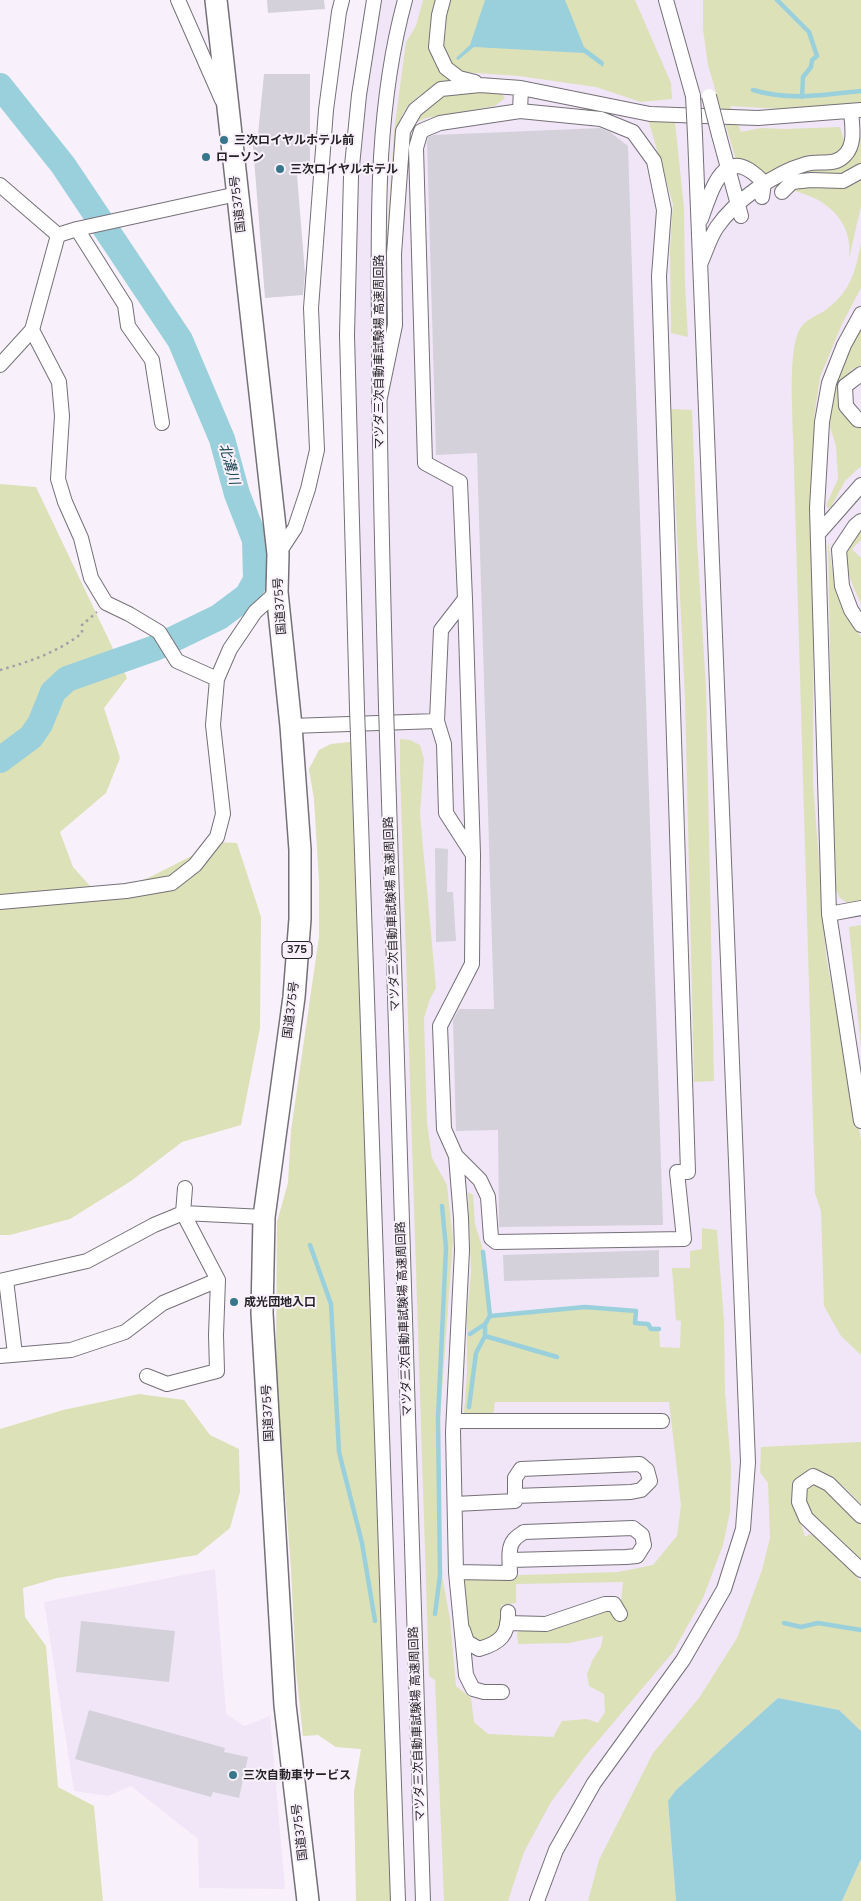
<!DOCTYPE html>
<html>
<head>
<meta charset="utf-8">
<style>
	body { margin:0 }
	canvas { display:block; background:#f8f1fb }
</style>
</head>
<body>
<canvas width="861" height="1901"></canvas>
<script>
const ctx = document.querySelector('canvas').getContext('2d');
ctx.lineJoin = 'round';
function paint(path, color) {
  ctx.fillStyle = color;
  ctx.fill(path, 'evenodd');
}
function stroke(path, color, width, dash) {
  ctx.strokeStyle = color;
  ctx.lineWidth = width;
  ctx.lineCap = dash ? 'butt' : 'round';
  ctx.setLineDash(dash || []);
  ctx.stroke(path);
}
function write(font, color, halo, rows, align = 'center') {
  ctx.font = font + ' Mulish,"Noto Sans JP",sans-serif';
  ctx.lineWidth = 4;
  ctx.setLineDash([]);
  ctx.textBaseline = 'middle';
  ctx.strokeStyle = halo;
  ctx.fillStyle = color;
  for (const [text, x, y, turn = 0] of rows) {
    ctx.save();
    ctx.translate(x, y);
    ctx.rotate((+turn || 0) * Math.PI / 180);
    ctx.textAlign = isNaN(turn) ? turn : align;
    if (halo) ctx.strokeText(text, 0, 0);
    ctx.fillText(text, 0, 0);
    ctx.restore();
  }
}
const built = new Path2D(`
	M366,0H861V1901H356L354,1792L361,1749L336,1747L318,1735L303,1736L296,1670L291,1568L276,1371L277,1222L288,1183L291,1131L319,937V881L314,799L309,769L319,750L331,744L350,742L341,246L350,105Z
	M215,1569L226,1714L244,1726L270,1716L285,1889L199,1888L198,1839L131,1786L108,1796L74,1791L44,1602Z`);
const green = new Path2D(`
	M423,0H438C437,13 430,54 435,64C439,71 448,75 454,79C435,86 411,96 402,116C399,124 398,132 396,140L390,318L387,332V236L394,132L406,42L416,26Z
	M448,0H635L671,83L672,99L641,102L596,87L519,76L461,72L448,63L441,49L440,35Z
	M703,0H861V104L782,109L730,106L741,132L761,128L785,129L840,127L844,141L842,147L836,153L793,161L766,177L750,163L736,160L708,65L703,29Z
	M468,90L500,91L505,98L495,106L426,118L415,123C431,97 439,95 468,90Z
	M647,116L675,122L684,208L685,285L688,337L671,333L670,250L673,204Z
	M861,137V167L850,174L783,182L766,192V185L787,173L836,165L858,143Z
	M861,180V206L849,259C854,220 825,197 790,190C813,180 838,191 861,180Z
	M861,242V288L842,324L820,377L814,418L813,782L826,956L861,1140V1355L841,1336L824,1306L821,1211L815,1193L793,436C793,411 787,344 802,326C808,318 819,315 827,309C851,291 856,270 861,242Z
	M861,317V365C858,367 853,368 851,371C833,387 836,421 861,426V466L845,481L831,507L827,508V503L838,479L836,446L830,427L829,412L833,383Z
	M671,409L692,410L697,541L706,688L714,1081L694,1082L685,699Z
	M0,484L36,487L127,678L104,708L120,758L106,793L60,832L73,867L101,898L152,876L219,842L237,843L261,917L260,1028L241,1125L182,1142L131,1181L70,1219L10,1235H0Z
	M861,530V540L852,549L861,558V604C855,590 846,573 846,558C846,549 856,537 861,530Z
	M828,540C833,580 838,604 861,637V900L847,903L839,897L834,884Z
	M400,739L410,740L420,745L424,759L420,814L436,988L430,999L424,1018L427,1123L432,1158L447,1185L453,1240L438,1446L441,1570L450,1619L456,1686L471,1698L474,1722L488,1734L553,1737L562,1721L587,1719L598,1723L605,1712L604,1694L589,1686L587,1674L593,1659L601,1647L603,1636L569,1643L518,1644L517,1633L523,1628L608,1610L613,1615L625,1618L621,1600L623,1582L516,1584V1603L501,1605C501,1616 501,1636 488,1641C485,1643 479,1642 476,1642L470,1635L460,1577L618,1572L653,1565L677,1536L681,1505L669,1402H495L493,1416L464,1413L467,1373V1318L471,1271L468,1192L473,1195L475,1224L482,1246L490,1316L585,1307L636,1311V1323L648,1324L652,1329H659L660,1347L680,1348L681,1321L676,1320L672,1268H690V1251L702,1249V1228L717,1230L724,1322L725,1392L731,1467L730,1512L723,1545L703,1598L673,1652L586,1755L551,1802L524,1852L508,1901H444L435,1680L429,1676L400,770Z
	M350,742L369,1220L391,1901H356L354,1792L361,1749L336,1747L318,1735L303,1736L296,1670L291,1568L276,1371L277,1222L288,1183L291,1131L319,937V881L314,799L309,769L319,750L331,744Z
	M861,925V1047L849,927Z
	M139,1394L184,1400L210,1435L239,1449L240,1492L230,1528L197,1555L57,1578L23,1588L25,1617L46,1646L58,1787L94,1806L103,1901H0V1429L63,1410Z
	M861,1442V1504C840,1483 835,1473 803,1476L796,1507L805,1537L810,1534L818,1537L832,1547L861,1582V1731L839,1710L778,1698L676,1790L668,1801L676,1901H588L599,1860L653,1753L699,1698L737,1638L762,1570L770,1538L768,1483L760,1472L761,1447Z
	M811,1484H821L861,1520V1564C856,1558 851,1550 845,1545C825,1526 804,1523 804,1490Z
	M861,1859V1901H842Z`);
const water = new Path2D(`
	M485,0H565L584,47L604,62L603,67L584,53L474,47L458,60L456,58L470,45Z
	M778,1698L839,1710L861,1731V1859L842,1901H676L668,1801L676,1790Z`);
const stream = new Path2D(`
	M777,0L809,32L817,56L812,60L811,67L803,77L802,97
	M753,90C790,101 823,95 861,91
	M310,1245L331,1304L339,1452L362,1543L375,1621
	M483,1252L490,1316
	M485,1324L490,1316L585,1307L636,1311L635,1323L648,1324L651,1329H659
	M470,1334L485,1324V1336L557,1357
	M469,1407L476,1353L485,1336
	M435,1614L440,1575L438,1418L446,1248L442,1206
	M784,1623L801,1627L818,1623L861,1630`);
const river = new Path2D(`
	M0,86L63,165L180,340L222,439L237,494L255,540L256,580L247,596L219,617L155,648L67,679L53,692L40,724L31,737L0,760`);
const building = new Path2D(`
	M267,0H324L325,9L268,13Z
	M264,74H310V175H297L305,273L303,295L265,298L252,133L258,134Z
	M600,128L610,132L628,146L663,1225L499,1227L498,1130L456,1131L453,1020L459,1009H494L477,453L436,455L427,143L428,137L434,135Z
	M435,848L448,849L447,892H453L456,941L436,942Z
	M659,1250V1277L504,1281L503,1255Z
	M81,1621L175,1631L169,1682L76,1672Z
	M89,1710L225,1748L224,1752L248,1757L239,1798L213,1792L211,1797L75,1759Z`);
const path = new Path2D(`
	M0,670C29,662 58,652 82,633V625L97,612`);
const minor = new Path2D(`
	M178,0L222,100
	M443,0L439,15L436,47L446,68L459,78L475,82
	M666,0L693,96
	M520,111L601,119L633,132L654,161L664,210L659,276L688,1172H677L684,1239L496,1242L491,1238L488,1197L480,1180L456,1156L444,1129L440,1026L472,964L473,855L446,813L444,744L437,721L441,630L465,599L460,482L425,463L416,148L421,131L440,123L520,111L521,88
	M719,135L741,216
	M0,185L58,235L77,229L237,194
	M782,192L792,182L811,180L843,181L861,171
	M701,219C713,186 725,141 764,183L762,197
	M77,229L125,305L128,326L152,360L162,423
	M701,262C706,251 710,237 717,227C735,201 774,173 806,164C820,160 834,167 845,155C856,144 852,125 851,111
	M861,314L844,345L829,383L822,422L817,508L829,914L861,1121
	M32,330L59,382L62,416L58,479L65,502L81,538L91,578L106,603L129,614L159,632L177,661L217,679
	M0,365L32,330L58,235
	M861,374L845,386L846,406L858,420H861
	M379,402L395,325L394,254L403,131L415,110L441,89L480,85L521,88L650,114L758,118L861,110
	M861,521L855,526L839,550L842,586L851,610L861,625
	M818,534L861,485
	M278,554L295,528L308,489L317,450L311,308L326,110L339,12L342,0
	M465,599L473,855
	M386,707C383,580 379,453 379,326C378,217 376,106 405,0
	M357,709L347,335L351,176L359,95L374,0
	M291,726L437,721
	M358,736L398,1901
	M387,737L423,1901
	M0,902L126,891L172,883L195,865L217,837L223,814L213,725L217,679L230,649L255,612L277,592
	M829,914L861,908
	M456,1156L461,1218L462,1250L453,1432L456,1572L466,1675L473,1689L484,1692H502
	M6,1280L15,1354
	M0,1281L87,1261L154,1225L183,1213L264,1217
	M0,1356L71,1350L125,1332L163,1303L218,1280
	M147,1376L167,1384L217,1371L216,1335L218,1280L183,1213L185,1188
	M454,1421H662
	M455,1504L515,1501V1478L521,1469L640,1464L647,1470L650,1481L641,1490L631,1492L515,1496
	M861,1516L829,1484L813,1476L800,1485L799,1502L806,1518L861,1570
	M456,1572L510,1573C510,1563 507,1548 514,1540C516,1537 521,1534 524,1532L633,1528L642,1535L644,1545L637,1556L626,1557L510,1560
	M507,1623L546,1624L605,1604H614L620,1614
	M463,1630L467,1642L479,1649C500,1643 509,1635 508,1612
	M537,1901L556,1850L594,1783L683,1660L724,1589L743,1529L748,1462L695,135`);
const highway = new Path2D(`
	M216,0L278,554L277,592L291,726L300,850V919L294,997L264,1217L262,1313L285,1705L308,1901`);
const minorBridge = new Path2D(`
	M693,96L695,135
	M709,96L719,135
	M386,707L387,737
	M357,709L358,736`);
const markers = [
	[224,140,5,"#38768b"],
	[206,157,5,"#38768b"],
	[280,169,5,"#38768b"],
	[234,1302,5,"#38768b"],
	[233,1775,5,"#38768b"]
];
const shields = [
	[297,950,30]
];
const shieldNames = [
	["375",297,950]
];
const poiNames = [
	["三次ロイヤルホテル前",234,140],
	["ローソン",216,157],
	["三次ロイヤルホテル",290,169],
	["成光団地入口",244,1302],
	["三次自動車サービス",243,1775]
];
const streetNames = [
	["国道375号",238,204,-97],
	["マツダ三次自動車試験場 高速周回路",379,352,-90],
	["国道375号",280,606,-94],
	["マツダ三次自動車試験場 高速周回路",392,914,-92],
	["国道375号",291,1010,-83],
	["マツダ三次自動車試験場 高速周回路",404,1319,-92],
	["国道375号",268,1413,-93],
	["マツダ三次自動車試験場 高速周回路",417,1724,-92],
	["国道375号",300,1832,-97]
];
const waterNames = [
	["北溝川",229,464,74]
];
paint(built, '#f1e6f7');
paint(green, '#dce1b8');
paint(water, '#9ad0dc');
stroke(stream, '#9ad0dc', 4.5);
stroke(river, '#9ad0dc', 26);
paint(building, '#d4d1db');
stroke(minor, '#757078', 16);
stroke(highway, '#757078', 24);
stroke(path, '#a49fa6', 2.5, [2.5, 4]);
stroke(minor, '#fff', 14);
stroke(highway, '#fff', 21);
stroke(minorBridge, '#757078', 16, []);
stroke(minorBridge, '#fff', 14);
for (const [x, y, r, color] of markers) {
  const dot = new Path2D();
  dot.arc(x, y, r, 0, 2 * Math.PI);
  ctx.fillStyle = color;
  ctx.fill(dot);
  stroke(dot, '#f8f1fb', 2);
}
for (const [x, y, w] of shields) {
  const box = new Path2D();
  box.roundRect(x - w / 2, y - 8.5, w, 17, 4);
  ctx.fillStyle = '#f8f1fb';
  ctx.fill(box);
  stroke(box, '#242225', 1);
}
write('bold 11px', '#242225', null, shieldNames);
write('bold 12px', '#242225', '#f8f1fb', poiNames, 'left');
write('12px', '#242225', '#f8f1fb', streetNames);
write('italic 14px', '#15454e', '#f8f1fb', waterNames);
</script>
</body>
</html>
